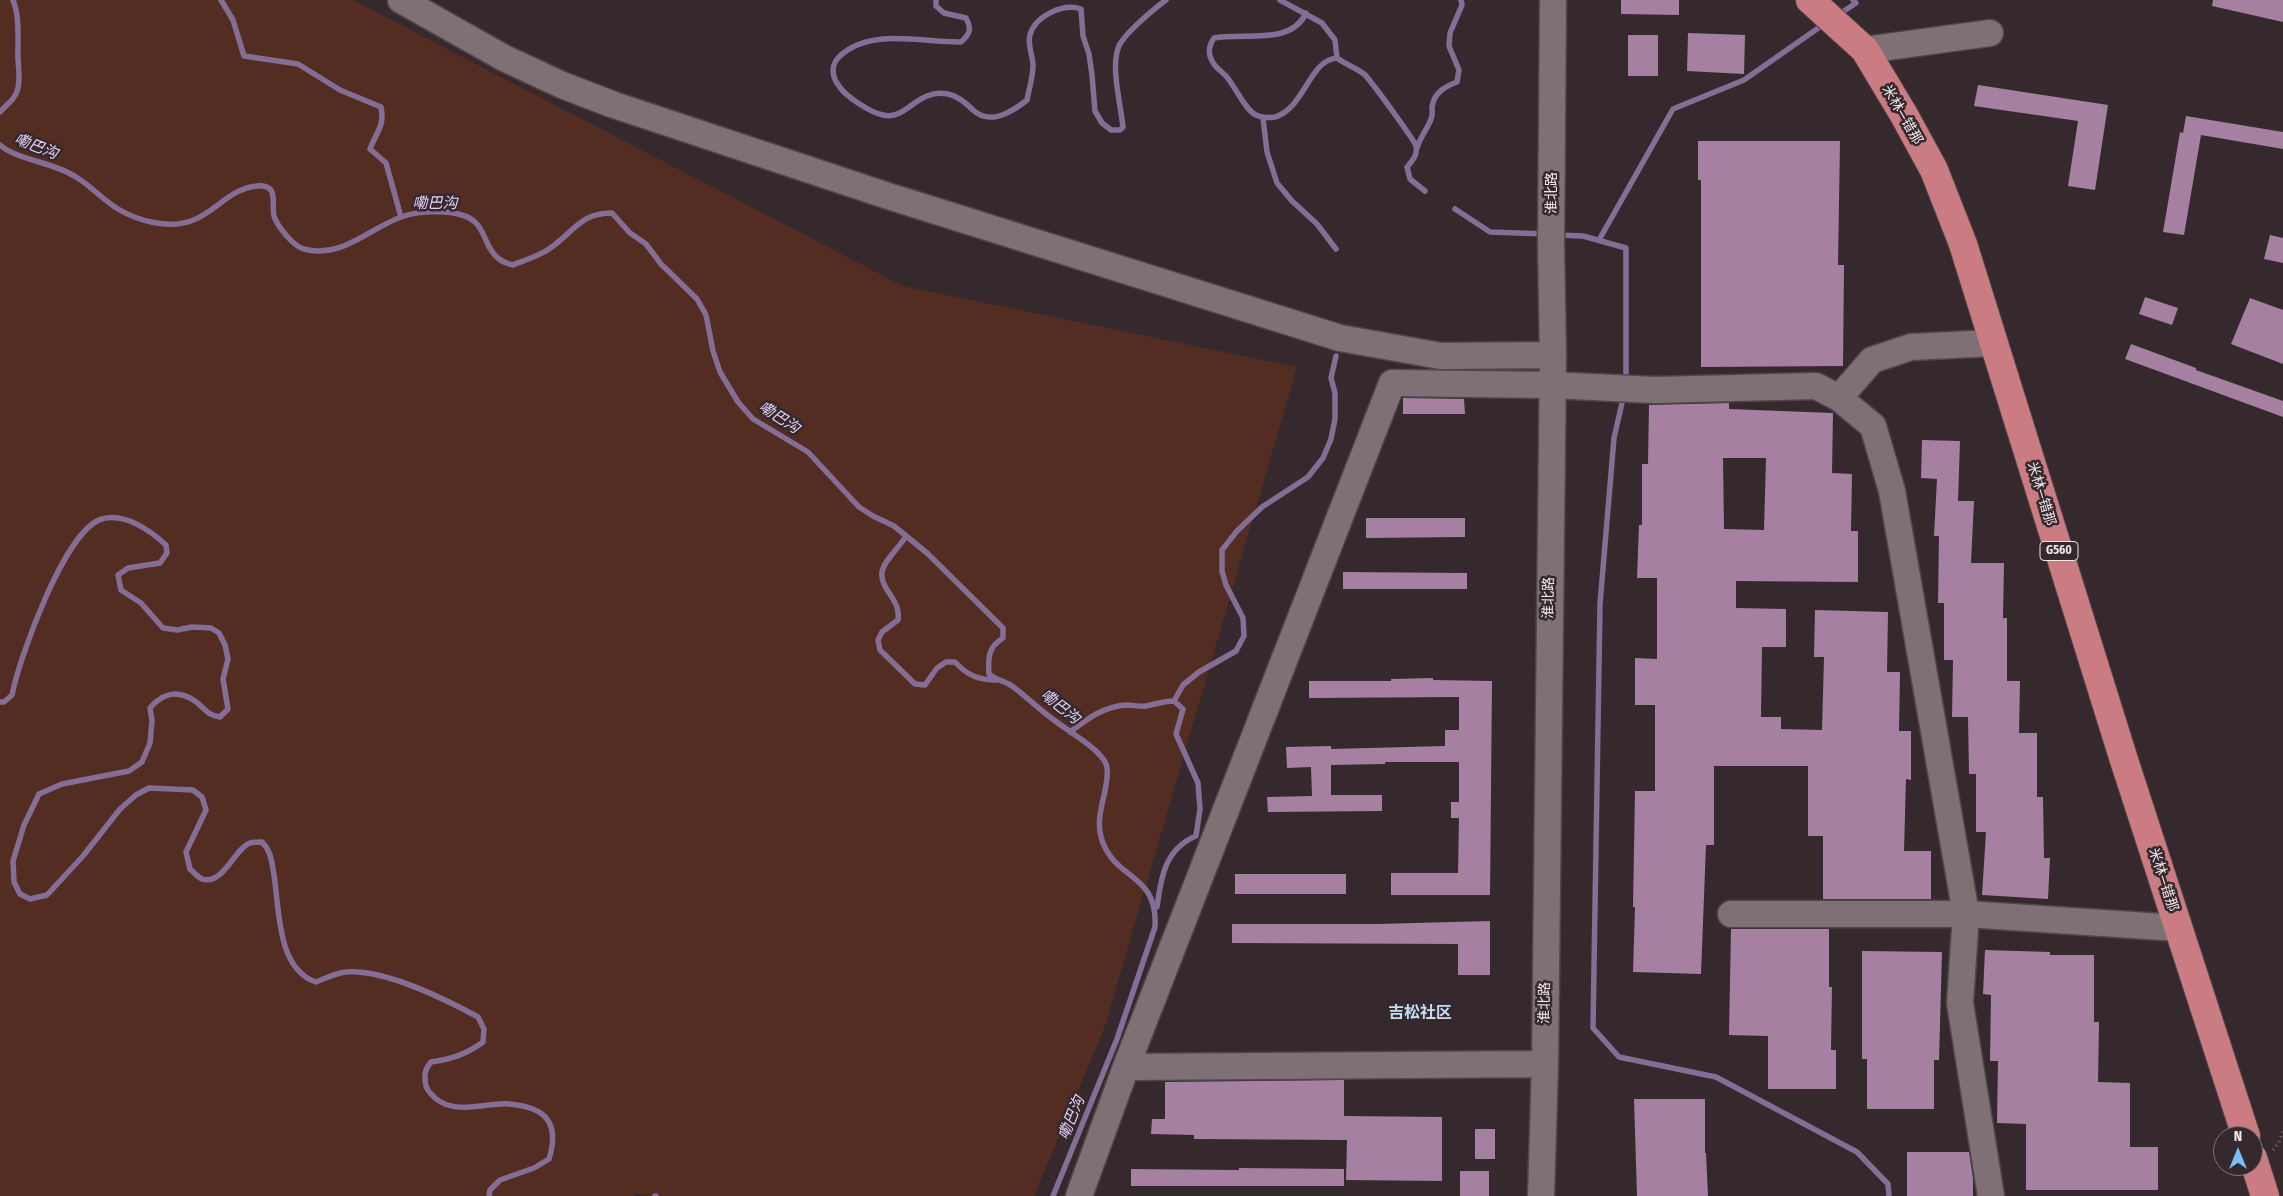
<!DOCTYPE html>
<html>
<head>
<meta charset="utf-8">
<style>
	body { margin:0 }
	#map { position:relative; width:2283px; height:1196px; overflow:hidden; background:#35292e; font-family:"Fira Sans Condensed",sans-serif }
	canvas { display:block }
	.north { position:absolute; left:2213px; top:1126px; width:50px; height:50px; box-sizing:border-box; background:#35292e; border:1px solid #80757a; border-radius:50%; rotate:0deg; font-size:14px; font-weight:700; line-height:20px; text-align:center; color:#f1e8eb }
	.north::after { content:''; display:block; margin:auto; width:18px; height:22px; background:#7abff8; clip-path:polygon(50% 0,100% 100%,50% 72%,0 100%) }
</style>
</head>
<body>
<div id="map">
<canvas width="2283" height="1196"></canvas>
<div class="north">N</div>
</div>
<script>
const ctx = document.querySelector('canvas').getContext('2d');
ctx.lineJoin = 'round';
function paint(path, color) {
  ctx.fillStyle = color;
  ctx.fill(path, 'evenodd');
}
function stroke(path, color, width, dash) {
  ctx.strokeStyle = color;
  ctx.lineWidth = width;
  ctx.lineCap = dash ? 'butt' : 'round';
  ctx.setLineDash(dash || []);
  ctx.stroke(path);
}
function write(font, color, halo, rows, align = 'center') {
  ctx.font = font + ' "Fira Sans Condensed","Noto Sans SC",sans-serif';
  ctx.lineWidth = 5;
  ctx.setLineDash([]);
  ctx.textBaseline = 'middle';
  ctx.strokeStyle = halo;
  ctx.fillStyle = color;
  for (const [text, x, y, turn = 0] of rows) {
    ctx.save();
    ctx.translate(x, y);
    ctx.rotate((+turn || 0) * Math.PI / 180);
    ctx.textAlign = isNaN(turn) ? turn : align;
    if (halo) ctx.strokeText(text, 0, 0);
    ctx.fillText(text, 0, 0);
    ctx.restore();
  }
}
const green = new Path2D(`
	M0,0H353L903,286L1297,367L1105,1026L1034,1196H647L636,1193L635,1196H0Z`);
const stream = new Path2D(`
	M221,0L233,20L244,56L298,64L340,90L381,107C385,127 376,132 370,149L386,163L401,217
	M936,0V6L944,13L966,18C972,29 970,34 961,42C923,43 871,27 840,56C831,64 831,76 839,86C845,96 871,113 883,115C906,121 917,88 948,94C958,96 966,103 973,110C990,126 1012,112 1027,100C1029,89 1033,77 1033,66C1033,55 1027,45 1030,35C1035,16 1063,3 1081,9L1083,36L1089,54L1092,75L1095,111L1102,123L1111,130H1120L1123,127C1121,106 1110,65 1119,46C1124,34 1155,8 1166,0
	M1280,0L1322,23L1335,40L1337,58C1345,64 1356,68 1364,74C1369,78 1415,141 1416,146C1418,155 1412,161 1407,167L1410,179L1425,191
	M1306,13C1291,46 1244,32 1214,38C1210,44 1208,49 1210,56C1213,66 1219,69 1226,76C1235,86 1245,110 1256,115C1262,118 1269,118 1275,117C1305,108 1309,60 1337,58
	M1838,15L1856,3L1853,0
	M0,112C7,104 16,99 18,88C21,75 17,62 18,49C18,33 19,15 13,0
	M1263,118L1267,152L1277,183L1292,201L1317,224L1336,249
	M0,145C19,161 54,162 76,177C91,186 103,200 118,209C138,221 168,229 191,221C215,213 230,188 257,186C280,184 271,204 274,216C277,226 294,247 304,249C342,259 368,229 401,217C417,211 445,210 462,215C487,222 482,246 499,259C503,262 509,264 513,265C525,260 539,256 549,249C574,232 580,213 612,213L630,233L646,244L661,264L697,299L706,315L713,351L720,372L738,402L753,419L808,452L859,507L873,516L894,526L927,553L1003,628V638C988,647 988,658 989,674C996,680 1005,681 1012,686C1027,697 1040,710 1054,720C1068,731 1085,740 1097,752C1101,756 1107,763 1107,768C1110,792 1092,815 1103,843C1118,881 1158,874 1155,927L1117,1039L1053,1196
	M1417,148C1420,137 1427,130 1431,119C1433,115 1432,111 1432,107C1434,93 1444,87 1457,82L1459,70L1449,46L1450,33L1462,5L1461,0
	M1455,209L1490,232L1546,234
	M1558,235L1583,236L1626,248V383
	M1599,240L1673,109L1744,80L1824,24
	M1624,394L1614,438L1600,604L1593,1028L1619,1057L1716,1077L1857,1152L1888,1184L1889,1196
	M906,536C900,547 884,560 882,572C880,591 901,598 898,620L882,632L878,640L880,650L915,684L925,685L937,668L946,662H955C968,676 979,680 997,680
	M1174,701L1183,685L1199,672L1236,651L1244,636L1243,618L1226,585L1222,571V550L1237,531L1262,507L1308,477L1323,458L1331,439L1335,419V393L1331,378L1336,356
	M0,702H4L12,695C19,659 65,529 102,519C124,512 151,531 166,545L167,553L160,563L128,568L118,575L121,590L141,603L163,628L177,630L192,627L211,628L219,633L225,645L228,659L223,679L228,709L220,717C205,714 206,709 195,701C177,689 163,693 150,708L152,721L150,743L142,762L129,771L62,784L39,794L24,825L13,861L14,882L20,894L30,899L47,895L83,856L120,809L136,795L149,788L193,790L202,797L206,810L186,852L190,869C193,872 198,877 202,879C223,886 235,848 250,843C254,842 259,842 262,842C270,850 271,858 273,869C280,905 275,968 316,982C326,978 336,973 346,972C384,969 445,999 478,1017L484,1029L483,1042C467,1054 452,1059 431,1062C424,1070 424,1076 426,1086C428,1092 431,1094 435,1098C456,1116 486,1102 509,1104C546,1107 560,1123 549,1159L534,1168L500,1180L490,1190L489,1196
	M1070,732C1087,719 1104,706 1127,705C1133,705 1140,707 1146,706C1156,704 1164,701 1174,701L1183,709L1176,734L1198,783L1200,809L1196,836C1165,849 1161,877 1157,907
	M655,1196H656`);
const building = new Path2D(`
	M1621,0H1679V15L1621,14Z
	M2213,0H2283V22L2212,6Z
	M1688,33L1745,35L1744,74L1687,71Z
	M1628,35H1658V76H1628Z
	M1978,85L2108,105L2095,190L2068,186L2078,121L1974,106Z
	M2186,116L2283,132V149L2201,135L2184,235L2163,232L2180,132L2183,133Z
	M1698,141H1840L1838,265H1844L1843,366L1701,367V180H1698Z
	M2270,235L2283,238V263L2264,259Z
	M2145,297L2178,308L2172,325L2139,314Z
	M2250,298L2283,310V364L2231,344Z
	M2131,344L2196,368V370L2283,401V417L2125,359Z
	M1403,398L1464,399L1465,414H1403Z
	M1729,403V409L1833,413L1832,473L1852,474L1851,531H1858V582L1736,581V608L1786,609V647H1762L1761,717H1781V729L1822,730L1824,657H1814L1815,610L1888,612L1887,672H1900L1899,731H1911V780L1906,779L1904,851H1931V899H1823V836H1808V766H1714V845H1706L1701,974L1633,972L1635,907H1633L1635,791H1655V705H1635V658L1657,659V578H1637L1639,525H1642V464H1648L1649,405ZM1723,458H1766L1764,530L1724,529Z
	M1922,440L1960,441L1958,501H1974L1971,563H2004L2003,618H2007V681H2020L2019,733H2037V797H2043L2044,858H2050L2048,899L1982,895L1986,832H1976V774H1969L1968,717H1952L1953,660H1944V603H1938L1939,536H1934L1937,479L1921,478Z
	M1366,518H1465V537L1366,538Z
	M1343,572L1467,573V589H1343Z
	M1433,678V680L1492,681L1490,895H1391V873H1458L1459,818H1451V802H1459V762H1385V764L1331,765V795H1382V811L1268,812L1267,797L1312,796L1311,767L1287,768L1286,747L1331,746V749L1445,746V730H1459V697L1309,698V681H1391V679Z
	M1235,874H1346V894H1235Z
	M1490,921V975H1458V944L1232,943V924H1377Z
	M1731,929H1829V987H1832L1831,1050H1836V1089H1768V1036L1729,1035Z
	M1985,950L2050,952V955H2094V1022H2099L2098,1082L2130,1083V1147H2158V1190H2026V1124L1997,1123L1998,1061H1990L1991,995L1983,994Z
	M1862,951L1942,952L1939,1060H1934V1109H1867V1059H1862Z
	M1344,1080V1116L1442,1117V1181L1346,1180L1347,1140L1194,1139V1135L1151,1134L1152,1119H1165V1082Z
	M1634,1099H1705V1153H1706L1708,1196H1637Z
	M1475,1129H1495V1159H1475Z
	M1907,1152H1969L1973,1179V1196H1907Z
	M1239,1168L1344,1169V1186H1131V1169L1239,1170Z
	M1460,1171H1489V1196H1460Z`);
const path = new Path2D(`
	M2273,1150L2279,1142L2283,1131`);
const minor = new Path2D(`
	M401,0L504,58L562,85L614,105L885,195L1340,338L1441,356L1553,355
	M1865,50L1990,33
	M1839,398L1872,360L1911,347L1994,343
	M1731,914H1966L2178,928
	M1126,1067L1545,1064
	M1079,1196L1126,1067L1392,383L1551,385L1655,390L1816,386L1839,398L1873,426L1892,491L1966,914L1960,1003L1991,1196
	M1541,1196L1545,1064L1553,355L1551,246L1553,0`);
const highway = new Path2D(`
	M1810,0L1865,50L1904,115L1934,170L1963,244L2123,757L2246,1136
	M2253,1158L2265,1196`);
const shields = [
	[2059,551,38]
];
const shieldNames = [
	["G560",2059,551]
];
const streetNames = [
	["米林—错那",1902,115,60],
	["淮北路",1552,193,-90],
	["米林—错那",2041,494,73],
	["淮北路",1549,598,-89],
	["米林—错那",2163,880,72],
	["淮北路",1545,1003,-89]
];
const waterNames = [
	["嘞巴沟",36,147,21],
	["嘞巴沟",435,204],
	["嘞巴沟",779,418,33],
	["嘞巴沟",1060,707,38],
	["嘞巴沟",1072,1118,-68]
];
const quarterNames = [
	["吉松社区",1420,1014]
];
paint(green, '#532d22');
stroke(stream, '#846e95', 5.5);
paint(building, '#a580a0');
stroke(minor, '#504549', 29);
stroke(highway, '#504549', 30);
stroke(path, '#786d71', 3, [1, 4]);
stroke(minor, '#7f7075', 26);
stroke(highway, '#cb7b82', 28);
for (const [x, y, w] of shields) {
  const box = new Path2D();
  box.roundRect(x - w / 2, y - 9.5, w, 19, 4);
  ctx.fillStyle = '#35292e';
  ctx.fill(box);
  stroke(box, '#f1e8eb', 1);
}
write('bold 12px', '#f1e8eb', null, shieldNames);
write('14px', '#f1e8eb', '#35292e', streetNames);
write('italic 15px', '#e5d1f7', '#35292e', waterNames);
write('bold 16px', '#c4ddf3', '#35292e', quarterNames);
</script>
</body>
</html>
